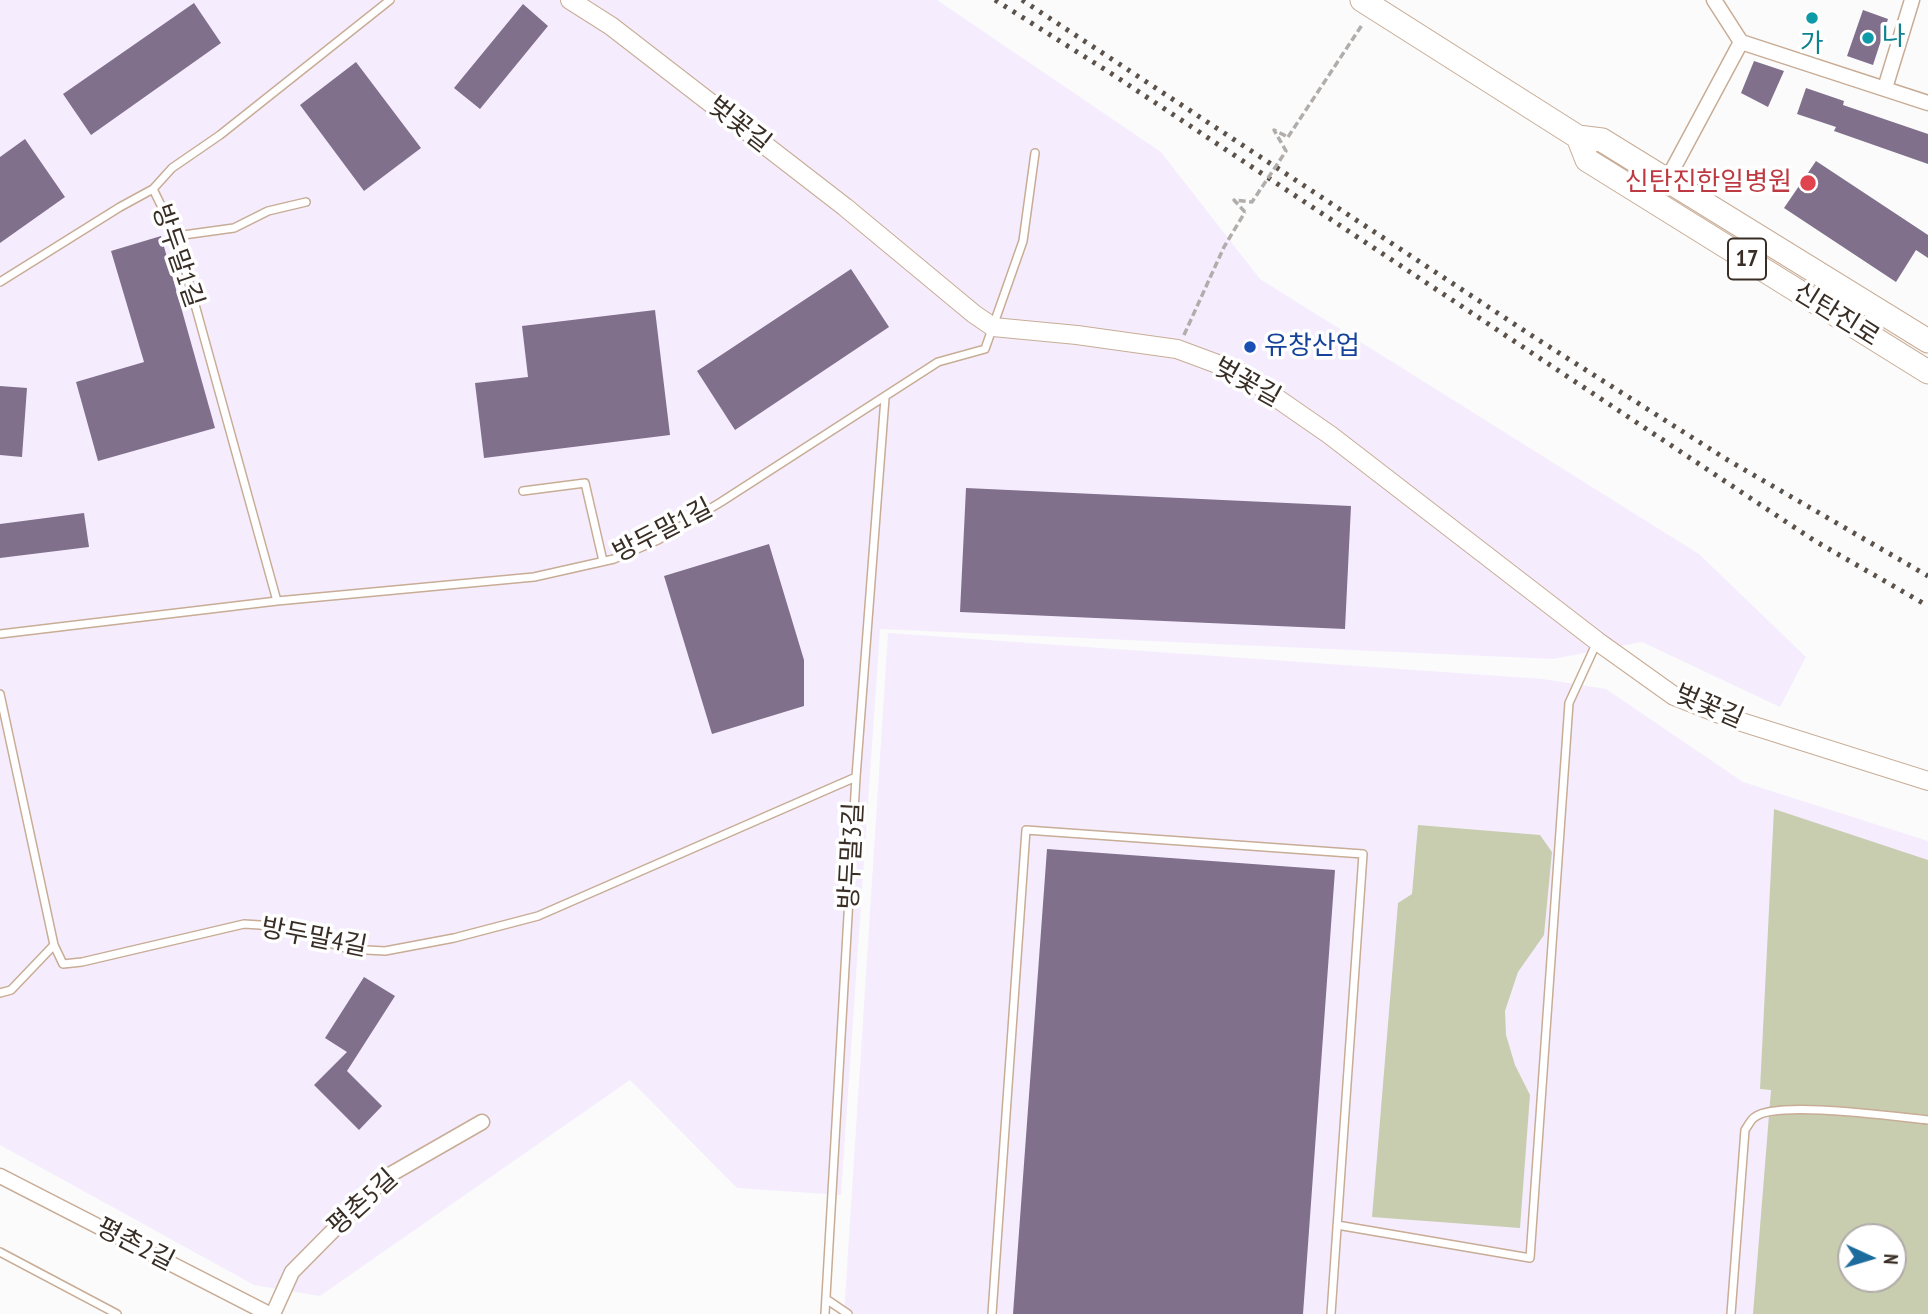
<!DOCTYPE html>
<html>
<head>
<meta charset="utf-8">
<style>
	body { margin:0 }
	#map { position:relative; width:1928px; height:1314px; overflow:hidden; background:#fbfbfb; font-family:"PT Sans Narrow",sans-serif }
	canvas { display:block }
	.north { position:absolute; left:1837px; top:1223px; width:70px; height:70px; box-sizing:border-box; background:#fff; border:2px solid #b0aba8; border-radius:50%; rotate:94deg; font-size:19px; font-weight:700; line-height:28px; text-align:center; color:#392e25 }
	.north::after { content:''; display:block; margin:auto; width:24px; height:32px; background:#1b6b9d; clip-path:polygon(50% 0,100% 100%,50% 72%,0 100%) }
</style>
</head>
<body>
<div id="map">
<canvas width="1928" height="1314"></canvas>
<div class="north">N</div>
</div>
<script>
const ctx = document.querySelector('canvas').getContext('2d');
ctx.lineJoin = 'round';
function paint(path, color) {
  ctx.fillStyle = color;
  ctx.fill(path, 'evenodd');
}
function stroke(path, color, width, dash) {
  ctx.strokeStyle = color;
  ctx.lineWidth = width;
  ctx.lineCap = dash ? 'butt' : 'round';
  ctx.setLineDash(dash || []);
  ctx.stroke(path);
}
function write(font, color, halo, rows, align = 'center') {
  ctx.font = font + ' "PT Sans Narrow","Noto Sans KR",sans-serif';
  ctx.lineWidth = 7;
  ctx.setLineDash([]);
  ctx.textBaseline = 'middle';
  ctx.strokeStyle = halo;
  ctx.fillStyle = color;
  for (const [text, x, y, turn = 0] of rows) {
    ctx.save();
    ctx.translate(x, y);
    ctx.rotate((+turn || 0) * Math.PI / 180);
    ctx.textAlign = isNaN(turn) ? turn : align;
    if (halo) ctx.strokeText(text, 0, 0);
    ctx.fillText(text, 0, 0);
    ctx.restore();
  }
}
const industrial = new Path2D(`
	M0,0H937L1161,152L1260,279L1699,554L1806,657L1780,707L1642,642L1553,659L880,629L841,1195L737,1188L630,1080L320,1296L254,1285L0,1145Z
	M888,633L1543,679L1606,689L1743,782L1928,841V1314H844ZM1851,1237H1893V1279H1851Z`);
const green = new Path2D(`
	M1774,809L1928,860V1314H1753L1771,1090L1760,1089ZM1851,1237H1893V1279H1851Z
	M1418,825L1540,835L1552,852L1544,935L1518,972L1505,1011L1506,1035L1515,1065L1530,1095L1520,1228L1372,1217L1398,903L1412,894Z`);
const building = new Path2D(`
	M194,3L221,43L91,135L63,94Z
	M523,4L548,26L480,109L454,88Z
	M1863,10L1888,19L1873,65L1847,56Z
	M1754,61L1784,71L1768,107L1741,93Z
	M356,62L421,148L364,191L300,105Z
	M1806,88L1844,101L1843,105L1928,134V164L1834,131L1836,127L1797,114Z
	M25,139L65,197L0,243V157Z
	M1816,161L1928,235V258L1916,250L1896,282L1784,208Z
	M161,236L215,428L98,461L76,382L144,362L111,251Z
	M851,269L889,327L735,430L697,371Z
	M655,310L670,435L484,458L475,383L528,377L522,326Z
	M0,386L27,388L22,457L0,455Z
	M966,488L1351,506L1345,629L960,612Z
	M84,513L89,547L0,558V524Z
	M769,544L804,660V706L712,734L664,576Z
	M1047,849L1335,870L1303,1314H1013Z
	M364,977L395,996L347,1071L382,1106L359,1130L314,1085L347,1052L325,1038Z`);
const path = new Path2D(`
	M1288,137L1362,25
	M1184,335L1224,247L1245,212`);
const service = new Path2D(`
	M153,189L172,168L220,135L390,0
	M176,236L234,228L268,211L306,202
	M0,282L120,207L153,189L176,236L277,601
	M523,491L585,483L603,561
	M0,634L277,601L534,577L614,559L658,540L721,502L938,362L985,349L1023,241L1035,153
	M0,694L54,945L63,964L82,962L244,924L276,926L348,949L385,951L454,938L538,916L856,777
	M0,993L11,990L54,945
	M1337,1225L1530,1258L1569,703L1597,642
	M0,1252L117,1314
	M826,1299L848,1314
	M825,1314L856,777L885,398
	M992,1314L1026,830L1363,854L1331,1314
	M1731,1314L1745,1130C1748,1126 1751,1119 1755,1117C1777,1100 1896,1117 1928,1120`);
const minor = new Path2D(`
	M1714,0L1741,42L1928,103
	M1885,88L1912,0
	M1667,180L1741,42
	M0,1176L269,1314
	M273,1314L292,1272L386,1177L482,1122`);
const tertiary = new Path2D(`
	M570,0L611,26L845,207L974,314L993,327L1077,335L1177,349L1239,372L1330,435L1597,641L1674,696L1732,719L1928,781`);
const primary = new Path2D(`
	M1362,0L1578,137L1602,140L1928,341
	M1578,137L1587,160L1928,372`);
const rail = new Path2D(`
	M995,0L1112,74L1815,541L1928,606
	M1022,0L1537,339L1726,459L1928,576`);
const pathBridge = new Path2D(`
	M1245,212L1234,200L1252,202L1286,151L1274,130L1288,137`);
const markers = [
	[1812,18,7,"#0f9aa8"],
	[1868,38,7,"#0f9aa8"],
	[1808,183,9,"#e0444e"],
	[1250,347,7,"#1a4fb4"]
];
const shields = [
	[1747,259,38]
];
const shieldNames = [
	["17",1747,259]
];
const cultureNames = [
	["나",1882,38],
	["가",1812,45,"center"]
];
const streetNames = [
	["벚꽃길",739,125,38],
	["방두말1길",177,256,71],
	["신탄진로",1836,315,32],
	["벚꽃길",1247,383,29],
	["방두말1길",663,531,-27],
	["벚꽃길",1709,707,23],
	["방두말3길",852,856,-87],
	["방두말4길",314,938,11],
	["평촌5길",363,1203,-42],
	["평촌2길",135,1245,27]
];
const healthNames = [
	["신탄진한일병원",1792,183]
];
const transitNames = [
	["유창산업",1264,347]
];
paint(industrial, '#f5edfe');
paint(green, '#c9cdaf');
paint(building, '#81708c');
stroke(service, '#c8ac95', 10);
stroke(minor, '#c8ac95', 17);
stroke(tertiary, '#c8ac95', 20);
stroke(primary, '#c8ac95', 25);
stroke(path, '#b1adaa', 3.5, [7, 3.5]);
stroke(service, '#fff', 7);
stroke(minor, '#fff', 14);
stroke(tertiary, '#fff', 18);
stroke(primary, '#fff', 23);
stroke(rail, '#5b524b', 5, [3.5, 7]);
stroke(pathBridge, '#b1adaa', 3.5, [7, 3.5]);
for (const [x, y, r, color] of markers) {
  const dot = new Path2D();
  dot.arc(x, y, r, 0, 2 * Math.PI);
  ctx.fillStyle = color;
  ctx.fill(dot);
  stroke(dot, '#fff', 2.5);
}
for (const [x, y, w] of shields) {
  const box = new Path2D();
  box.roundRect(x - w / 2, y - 20.5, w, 41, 5);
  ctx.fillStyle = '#fff';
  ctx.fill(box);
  stroke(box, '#392e25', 2);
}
write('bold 24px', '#392e25', null, shieldNames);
write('26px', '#0d838f', '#fff', cultureNames, 'left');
write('26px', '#392e25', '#fff', streetNames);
write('26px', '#be3a42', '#fff', healthNames, 'right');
write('26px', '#164399', '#fff', transitNames, 'left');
</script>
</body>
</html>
